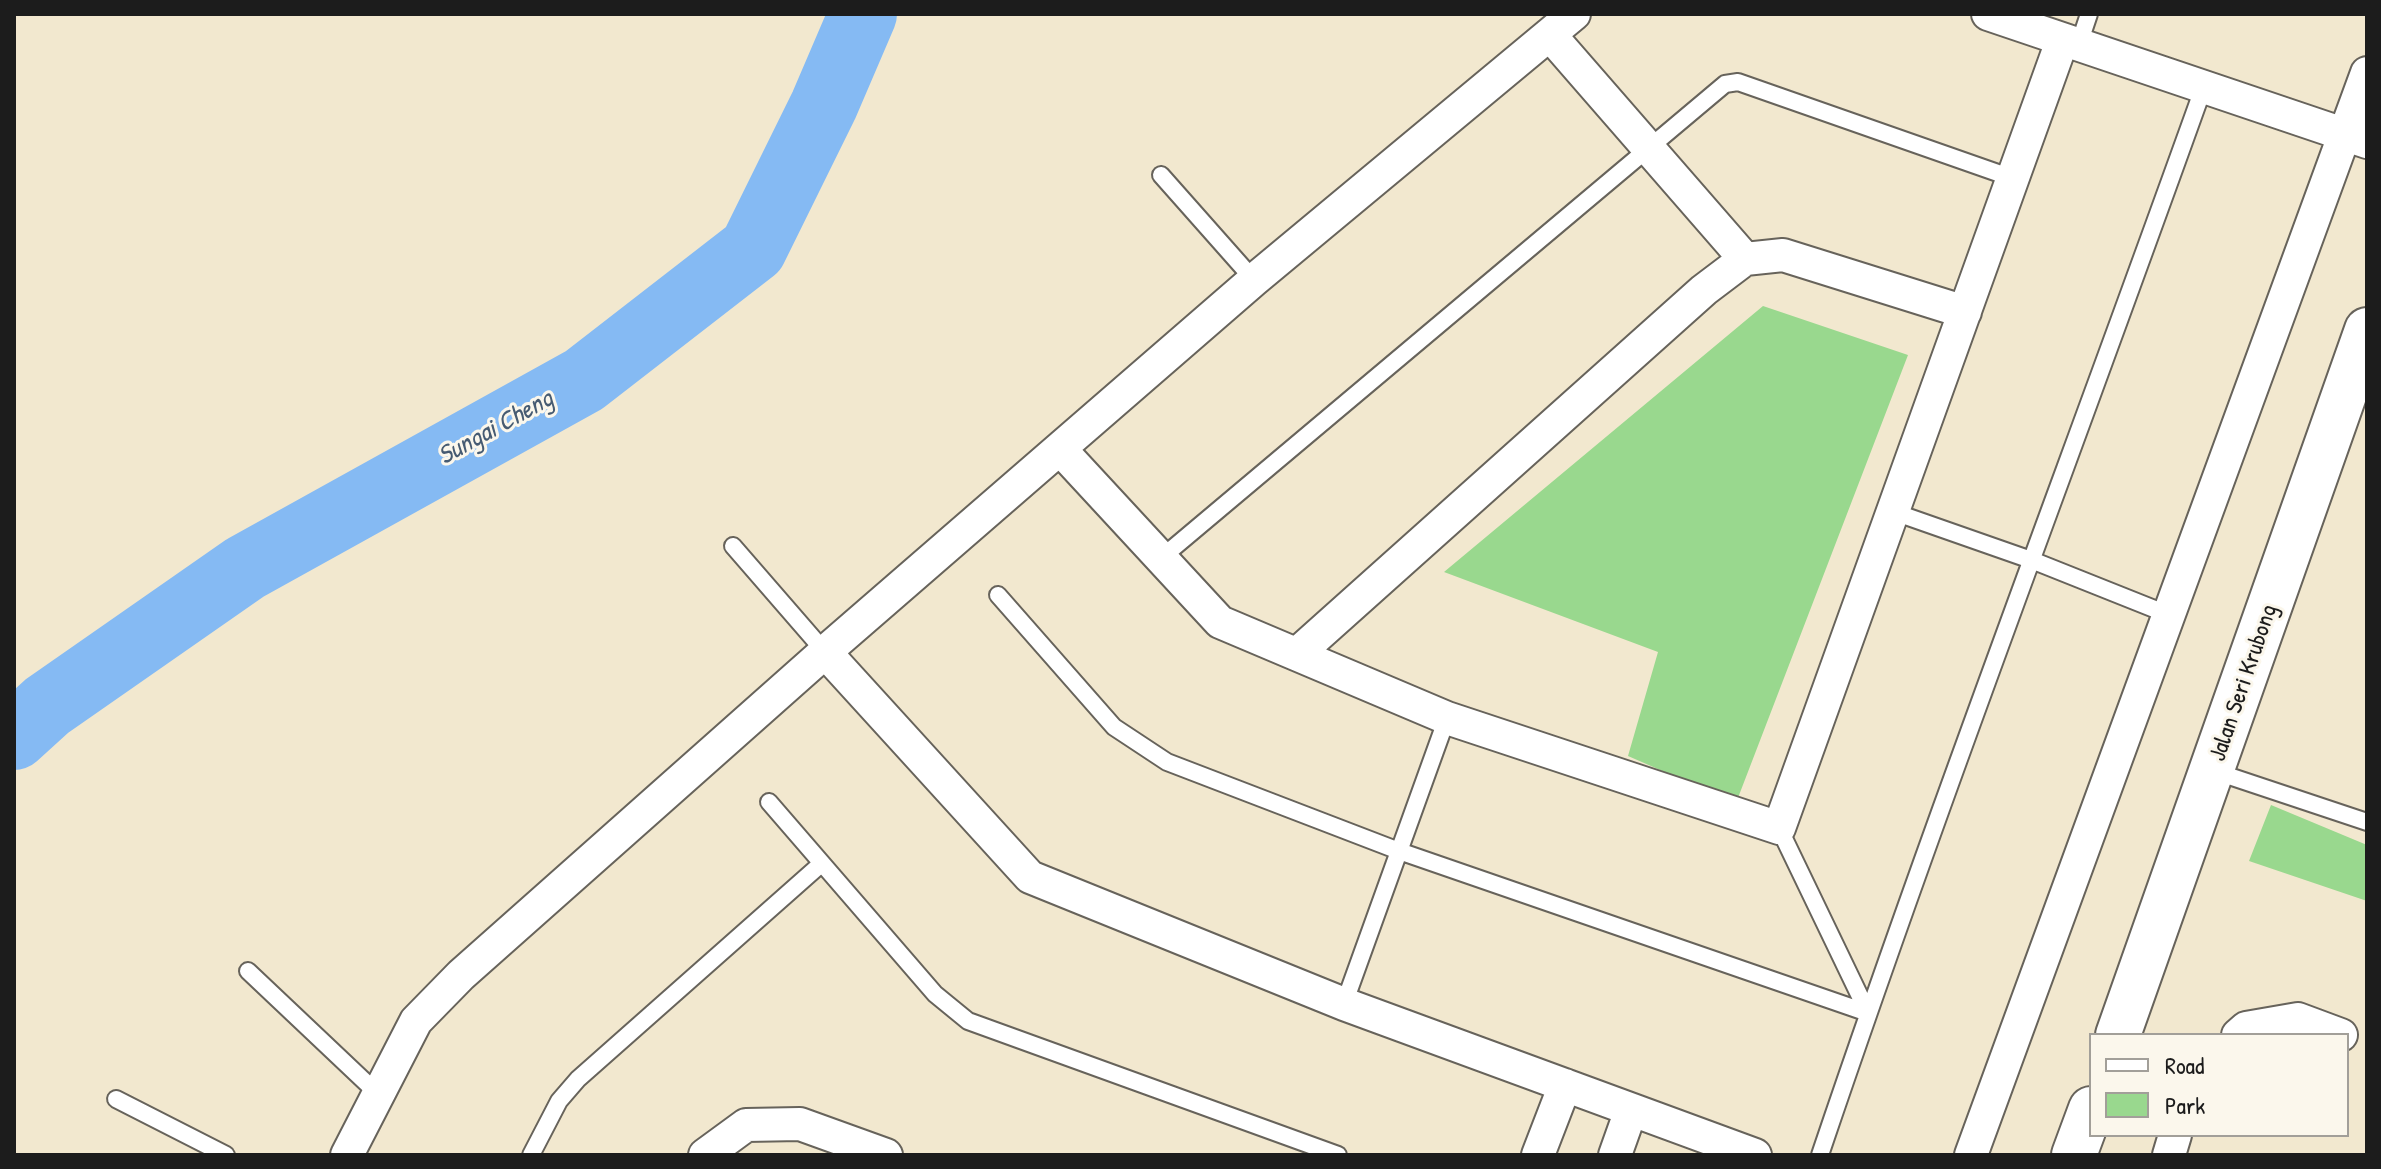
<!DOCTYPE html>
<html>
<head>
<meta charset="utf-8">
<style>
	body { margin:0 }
	#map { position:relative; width:2381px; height:1169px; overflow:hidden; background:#f2e8cf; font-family:"Patrick Hand",sans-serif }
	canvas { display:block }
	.frame { position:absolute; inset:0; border:16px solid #1c1c1c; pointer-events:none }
	.legend { position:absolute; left:2089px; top:1033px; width:260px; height:104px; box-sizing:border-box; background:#fbf7ec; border:2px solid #a29f99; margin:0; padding:10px 14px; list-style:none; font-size:24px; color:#1c1c1c }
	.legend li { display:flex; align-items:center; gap:16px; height:40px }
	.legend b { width:40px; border:2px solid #a29f99 }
</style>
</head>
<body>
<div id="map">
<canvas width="2381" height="1169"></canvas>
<div class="frame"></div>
<ul class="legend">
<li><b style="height:10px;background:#fff"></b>Road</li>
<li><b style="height:22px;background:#99d88e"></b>Park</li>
</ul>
</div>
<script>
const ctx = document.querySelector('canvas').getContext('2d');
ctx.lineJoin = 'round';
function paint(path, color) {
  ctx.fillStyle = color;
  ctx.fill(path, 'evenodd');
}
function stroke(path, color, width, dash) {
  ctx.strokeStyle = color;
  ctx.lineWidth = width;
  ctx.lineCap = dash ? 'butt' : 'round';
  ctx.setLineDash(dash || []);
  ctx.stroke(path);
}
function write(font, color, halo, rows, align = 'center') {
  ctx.font = font + ' "Patrick Hand",sans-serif';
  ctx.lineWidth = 6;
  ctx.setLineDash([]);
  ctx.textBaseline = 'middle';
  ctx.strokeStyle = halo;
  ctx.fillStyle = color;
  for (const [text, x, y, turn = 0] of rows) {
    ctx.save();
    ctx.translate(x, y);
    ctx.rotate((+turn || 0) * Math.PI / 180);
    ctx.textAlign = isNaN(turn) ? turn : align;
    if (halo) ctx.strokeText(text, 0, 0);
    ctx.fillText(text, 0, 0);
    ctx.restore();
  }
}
const green = new Path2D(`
	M1763,306L1908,355L1736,803L1628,756L1658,652L1444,572Z
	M2271,805L2367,845V901L2249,861Z`);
const river = new Path2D(`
	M14,736L47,706L245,568L584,380L753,249L824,105L863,14`);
const lane = new Path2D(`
	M2078,47L2089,14
	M1161,175L1254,280
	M1894,512L2034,561L2167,614
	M733,546L825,652
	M1160,559L1725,84L1738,82L2015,179
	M998,595L1114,727L1167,762L1399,851L1868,1013
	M2214,771L2367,822
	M769,802L935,994L968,1021L1338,1155
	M1779,828L1868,1013
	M248,971L377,1093
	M1344,1004L1447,718
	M116,1099L226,1155
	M531,1155L559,1101L578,1079L821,864
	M1820,1155C1941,797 2076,444 2203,89`);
const street = new Path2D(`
	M1988,14L2367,142
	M1550,35L1745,259
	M1060,449L1220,622L1447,718L1779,828L2062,41
	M825,652L1030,877L1344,1004L1755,1155
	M1297,654L1704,290L1745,259L1783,255L1965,312
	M2238,1035L2246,1028L2298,1019L2341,1035
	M347,1155L416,1021L461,975L825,652L1254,280L1574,14
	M705,1155L746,1125L800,1124L886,1155
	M1538,1155L1565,1085
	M1615,1155L1631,1110
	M1971,1155L2367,73
	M2169,1155L2175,1135`);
const secondary = new Path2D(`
	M2118,1035L2367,330
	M2074,1155L2091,1109`);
const streetNames = [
	["Jalan Seri Krubong",2244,683,-71]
];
const waterNames = [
	["Sungai Cheng",496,428,-29]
];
paint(green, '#99d88e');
stroke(river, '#85baf3', 68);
stroke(lane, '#67635b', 20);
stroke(street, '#67635b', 36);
stroke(secondary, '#67635b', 48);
stroke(lane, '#fff', 16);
stroke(street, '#fff', 32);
stroke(secondary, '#fff', 44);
write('24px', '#1c1c1c', '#fbf7ec', streetNames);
write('italic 26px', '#465b72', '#fbf7ec', waterNames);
</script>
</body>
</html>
